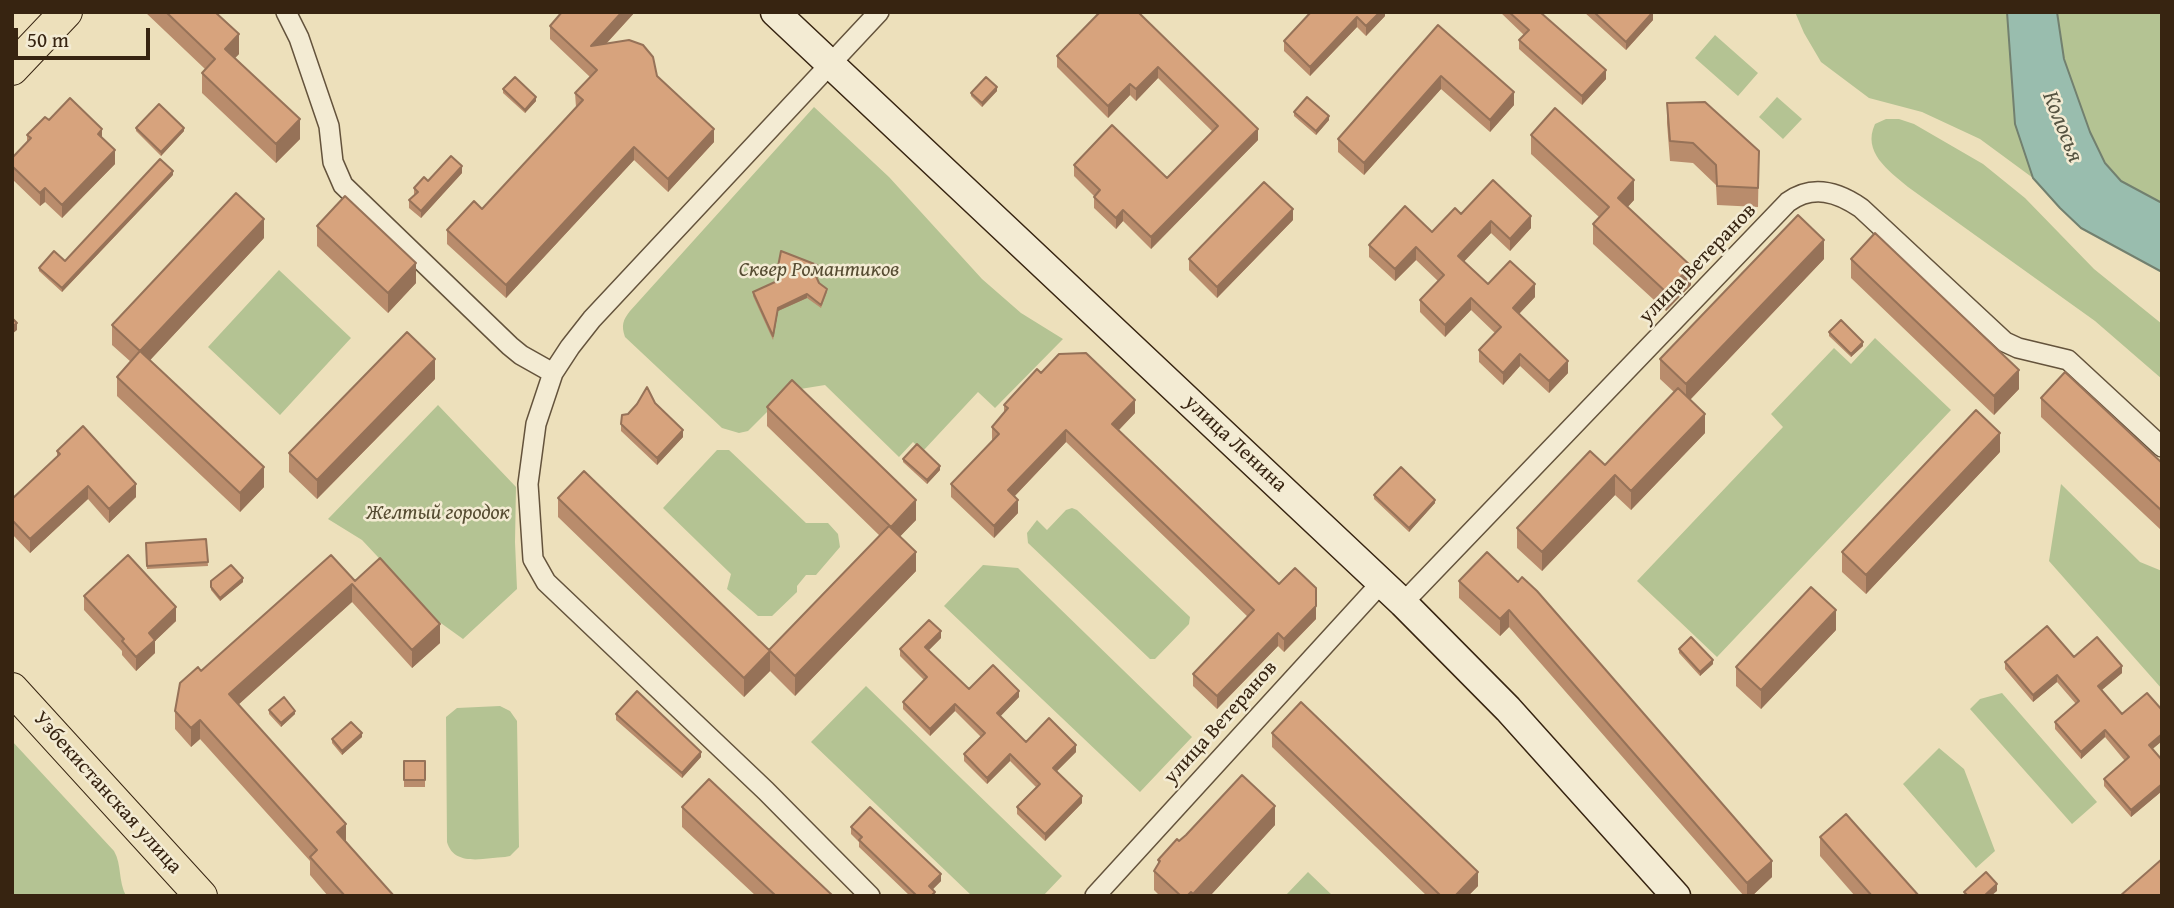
<!DOCTYPE html>
<html>
<head>
<meta charset="utf-8">
<style>
	body { margin:0 }
	#map { position:relative; width:2174px; height:908px; overflow:hidden; background:#ede0bb; font-family:"Gentium Book Plus",serif }
	canvas { display:block }
	.frame { position:absolute; inset:0; border:14px solid #372411; pointer-events:none }
	.scale { position:absolute; left:14px; top:28px; width:136px; height:32px; box-sizing:border-box; border:4px solid #372411; border-top:0; padding-left:9px; font-size:21px; line-height:24px; white-space:nowrap; color:#372411; -webkit-text-stroke:5px #f3ebd3; paint-order:stroke }
</style>
</head>
<body>
<div id="map">
<canvas width="2174" height="908"></canvas>
<div class="frame"></div>
<div class="scale">50 m</div>
</div>
<script>
const ctx = document.querySelector('canvas').getContext('2d');
ctx.lineJoin = 'round';
function paint(path, color) {
  ctx.fillStyle = color;
  ctx.fill(path, 'evenodd');
}
function stroke(path, color, width, dash) {
  ctx.strokeStyle = color;
  ctx.lineWidth = width;
  ctx.lineCap = dash ? 'butt' : 'round';
  ctx.setLineDash(dash || []);
  ctx.stroke(path);
}
function write(font, color, halo, rows, align = 'center') {
  ctx.font = font + ' "Gentium Book Plus",serif';
  ctx.lineWidth = 5;
  ctx.setLineDash([]);
  ctx.textBaseline = 'middle';
  ctx.strokeStyle = halo;
  ctx.fillStyle = color;
  for (const [text, x, y, turn = 0] of rows) {
    ctx.save();
    ctx.translate(x, y);
    ctx.rotate((+turn || 0) * Math.PI / 180);
    ctx.textAlign = isNaN(turn) ? turn : align;
    if (halo) ctx.strokeText(text, 0, 0);
    ctx.fillText(text, 0, 0);
    ctx.restore();
  }
}
const green = new Path2D(`
	M1795,12H2007L2015,124L2033,178L1980,139L1922,112L1869,98L1821,62L1804,33Z
	M2057,12H2162V203L2121,181L2106,163L2090,132L2064,59Z
	M1715,35L1758,73L1738,96L1695,58Z
	M1777,97L1802,119L1783,139L1759,117Z
	M814,107L889,177L982,279L1021,313L1063,339L995,408L978,392L923,451L913,442L899,457L825,385L788,391L748,431L739,433L722,428L625,337C621,325 623,320 630,311Z
	M1886,119H1899L1914,124L1983,164L2025,198L2094,269L2162,324V379L2095,321L1908,187C1888,170 1862,152 1875,124Z
	M279,270L351,338L280,415L208,347Z
	M1875,338L1951,410L1717,657L1637,581L1783,427L1771,414L1834,348L1851,364Z
	M438,405L516,487L515,542L517,589L463,639L438,621L362,540L328,519Z
	M717,450H729L806,523H828L838,534L840,547L816,575H806L797,586V592L772,616H758L727,589L731,574L663,508Z
	M2061,484L2140,562L2162,571V689L2049,561Z
	M1072,508L1077,510L1190,617L1189,624L1155,659H1150L1028,543L1027,533L1037,520L1047,530L1066,510Z
	M983,565L1018,568L1192,737L1140,792L944,606Z
	M866,686L1062,876L1043,896H972L811,742Z
	M2002,693L2097,802L2072,824L1970,709L1980,699Z
	M500,706L510,711L517,721L519,847L510,856L505,857C484,858 454,867 447,842L446,717L457,708Z
	M12,741L114,851C122,865 118,881 126,896H12Z
	M1939,748L1964,769L1995,851L1976,868L1903,784Z
	M1308,872L1333,896H1285Z`);
const water = new Path2D(`
	M2007,12H2057L2064,59L2090,132L2105,163L2121,181L2162,203V272L2081,228L2060,208L2033,178L2015,124Z`);
const street = new Path2D(`
	M286,12L299,38L329,126L333,162L343,185L510,346L521,355L553,373
	M1403,603L1788,202C1813,184 1838,192 1861,208L2005,342L2018,348L2068,360L2162,447
	M870,896L766,791L546,582L533,559L528,484L536,424L553,373L570,347L592,319L879,12
	M1095,896L1382,582`);
const secondary = new Path2D(`
	M775,12L1403,603L1508,709L1676,896`);
const primary = new Path2D(`
	M12,69L66,12
	M12,689L201,896`);
const wall = new Path2D(`
	M145,12H215L239,54L235,58L300,139L276,163L202,93V73L205,69Z
	M562,12H635L606,44L657,76L714,142L668,192L634,160L506,298L447,244V230L482,209L576,107L575,93L590,77L550,39V26Z
	M1097,12H1138L1258,140L1151,249L1123,221L1116,229L1094,208V196L1074,176V165L1167,178L1213,132L1158,78L1136,101L1130,95L1108,118L1057,67V56L1099,14Z
	M1311,12H1385V16L1366,36L1357,27L1310,76L1284,51V41Z
	M1500,12H1541L1606,79L1582,105L1519,49V40L1524,35Z
	M1584,12H1653V20L1626,50Z
	M1438,25L1514,105L1490,132L1441,89L1364,175L1338,152V139Z
	M503,89L536,101L525,113L503,93Z
	M997,91L982,107L971,96V93Z
	M1667,103L1759,151L1758,207L1717,205L1716,185L1693,163L1670,161L1667,123Z
	M1294,112L1329,120L1316,135L1294,116Z
	M49,120L102,138L115,164L62,218L45,202L40,206L12,179V158L27,142V135Z
	M136,128L184,131L161,156L136,131Z
	M1531,135L1634,200L1627,207L1691,285L1666,311L1593,244V224L1599,217L1531,154Z
	M462,173L421,218L409,208V200L414,195V188L428,181Z
	M173,175L62,292L39,271V268L65,261Z
	M1461,214L1531,228L1510,251L1491,233L1464,261L1488,284L1535,297L1519,314L1568,373L1549,393L1520,366L1503,385L1479,362V350L1495,333L1471,310L1445,337L1420,312V300L1438,281L1416,260L1395,281L1369,257V245L1432,232Z
	M1293,220L1217,298L1189,270V259Z
	M317,226L416,283L388,313L317,246Z
	M264,238L150,360L264,487L240,512L117,396V377L131,362L112,345V325Z
	M1824,259L1690,400L1705,433L1631,510L1615,495L1542,571L1517,548V528L1605,465L1674,392L1660,379V359Z
	M1851,259L2019,389L1994,415L1851,278Z
	M817,268L816,276L819,283L827,292L821,308L807,298L778,311L773,340L753,296V292Z
	M1829,332L1863,346L1851,357L1829,336Z
	M1041,373L1135,413L1119,430L1316,619L1284,652L1278,646L1217,709L1193,686V674L1248,617L1066,442L1014,497L1018,513L994,538L951,497V484L993,440H992V427L1004,413V405Z
	M435,379L317,499L289,472V453Z
	M2041,398L2162,463V531L2041,417Z
	M655,403L683,437L657,465L621,431V424L628,414Z
	M767,407L916,520L900,536L916,571L795,696L770,671L744,697L558,517V498L769,650L880,536L767,426Z
	M57,451L136,497L109,523L88,499L30,553L12,534V499L57,457Z
	M2000,452L1866,594L1842,572V552Z
	M903,459L940,470L927,484L903,462Z
	M1374,495L1435,503L1409,532L1374,499Z
	M206,539L208,566L147,569L146,543Z
	M211,581L243,582L220,601L211,590Z
	M355,581L440,643L412,668L352,602L238,705L346,842L394,896H328L310,875V861L200,739L191,747L175,729V711L201,671Z
	M1459,581L1518,582L1772,877L1752,896H1744L1509,627L1500,636L1459,598Z
	M84,596L176,621L155,641V653L136,671L122,655V651L84,610Z
	M1836,630L1761,709L1736,686V667Z
	M941,638L929,650L969,689L1019,697L1000,716L1026,742L1076,752L1056,772L1082,803L1045,841L1017,814V807L1036,787L1010,761L987,784L964,761V754L981,737L955,711L930,736L903,709V702L924,680L900,656V649Z
	M1679,649L1713,664L1700,676L1679,653Z
	M2005,662L2122,673L2102,690L2122,714L2162,710V741L2152,749L2162,760V791L2131,817L2104,786V779L2125,761L2105,737L2081,759L2055,729V722L2076,704L2057,682L2033,702L2005,669Z
	M269,710L295,714L281,727L269,714Z
	M616,714L701,757L682,778L616,720Z
	M1272,733L1478,886L1468,896H1427L1272,747Z
	M362,737L342,755L332,743V739Z
	M404,761H425V787H404Z
	M682,807L833,896H756L682,827Z
	M1275,825L1210,896H1160L1154,890V871L1158,865V860L1179,841Z
	M851,827L941,881L933,889L935,896H910L859,847V842L851,834Z
	M1820,837L1919,896H1855L1820,856Z`);
const shadedWall = new Path2D(`
	M622,12H635L591,60V46Z
	M1380,12H1385V16L1366,36V26Z
	M1653,12V20L1626,50V42Z
	M1357,17V27L1310,76V67Z
	M239,34V54L225,68V49Z
	M1158,67V78L1136,101V89Z
	M1606,70V79L1582,105V96Z
	M1441,76V89L1364,175V163Z
	M1130,84V95L1108,118V106Z
	M997,87V91L982,107V103Z
	M1514,92V105L1490,132V120Z
	M536,97V101L525,113V110Z
	M1329,116V120L1316,135V131Z
	M300,119V139L276,163V144Z
	M184,128V131L161,156V152Z
	M102,129V142L98,134Z
	M714,129V142L668,192V179Z
	M1258,129V140L1151,249V237Z
	M634,147V160L506,298V285Z
	M115,150V164L62,218V205Z
	M462,166V173L421,218V211Z
	M173,171V175L62,292V288Z
	M1634,180V200L1618,218V198Z
	M45,188V202L40,206V193Z
	M1293,209V220L1217,298V287Z
	M1123,210V221L1116,229V218Z
	M1531,216V228L1510,251V239Z
	M264,219V238L140,371V351Z
	M1491,221V233L1458,268V256Z
	M1824,240V259L1686,404V384Z
	M1416,247V260L1395,281V269Z
	M416,263V283L388,313V293Z
	M1691,266V285L1666,311V292Z
	M1535,284V297L1513,320V308Z
	M807,294V298L778,311L773,340L778,308Z
	M1471,298V310L1445,337V325Z
	M17,323V330L12,334V327Z
	M1863,342V346L1851,357V354Z
	M1520,354V366L1503,385V373Z
	M435,359V379L317,499V480Z
	M1568,361V373L1549,393V381Z
	M2019,370V389L1994,415V396Z
	M1135,400V413L1112,437V424Z
	M1705,414V433L1631,510V491Z
	M683,430V437L657,465V458Z
	M1066,430V442L1008,503V490Z
	M2000,433V452L1866,594V575Z
	M940,466V470L927,484V480Z
	M264,467V487L240,512V493Z
	M1615,475V495L1542,571V552Z
	M136,484V497L109,523V509Z
	M88,486V499L30,553V539Z
	M916,500V520L891,546V527Z
	M1018,500V513L994,538V526Z
	M1435,500V503L1409,532V528Z
	M916,552V571L795,696V676Z
	M243,578V582L220,601V598Z
	M352,584V602L229,713V694Z
	M1316,588V619L1284,652V639Z
	M176,607V621L155,641V653L136,671V657L149,633Z
	M1509,610V627L1500,636V619Z
	M1836,610V630L1761,709V690Z
	M440,624V643L412,668V650Z
	M941,631V638L925,654V647Z
	M1278,633V646L1217,709V696Z
	M770,651V671L744,697V678Z
	M1713,660V664L1700,676V672Z
	M2122,666V673L2098,693V686Z
	M2057,675V682L2033,702V695Z
	M1019,691V697L997,720V713Z
	M955,704V711L930,736V729Z
	M295,711V714L281,727V723Z
	M200,720V739L191,747V728Z
	M2105,730V737L2081,759V752Z
	M362,733V737L342,755V751Z
	M2162,734V741L2149,752V745Z
	M1076,745V752L1053,775V768Z
	M701,752V757L682,778V773Z
	M1010,754V761L987,784V778Z
	M2162,784V791L2131,817V810Z
	M1082,796V803L1045,841V834Z
	M1275,806V825L1210,896H1193V894Z
	M346,824V843L337,832Z
	M1772,861V877L1752,896H1747V883Z
	M1478,872V886L1468,896H1455Z
	M941,874V881L929,893V886Z
	M1997,884V891L1991,896H1984Z`);
const building = new Path2D(`
	M166,12H215L239,34L225,49L300,119L276,144L202,73L215,59Z
	M562,12H622L591,46L629,40L643,45L653,57L657,76L714,129L668,179L634,147L506,285L447,230L474,201L482,209L583,100L575,93L597,70L550,26Z
	M1100,12H1138L1258,129L1151,237L1123,210L1116,218L1094,197L1100,190L1074,165L1112,125L1167,178L1218,126L1158,67L1136,89L1130,84L1108,106L1057,56Z
	M1311,12H1380L1366,26L1357,17L1310,67L1284,41Z
	M1509,12H1540L1606,70L1582,96L1519,40L1529,30Z
	M1594,12H1653L1626,42Z
	M1438,25L1514,92L1490,120L1441,76L1364,163L1338,139Z
	M515,77L536,97L525,110L503,89Z
	M986,77L997,87L982,103L971,93Z
	M1307,97L1329,116L1316,131L1294,112Z
	M70,98L102,129L98,134L115,150L62,205L45,188L40,193L12,166V158L31,138L27,135L45,117L49,120Z
	M1705,102L1759,151L1758,188L1717,186L1716,165L1693,143L1670,141L1667,103Z
	M159,104L184,128L161,152L136,128Z
	M1555,108L1634,180L1618,198L1691,266L1666,292L1593,224L1609,207L1531,135Z
	M451,156L462,166L421,211L409,200L418,192L414,188L424,177L428,181Z
	M160,159L173,171L62,288L39,268L54,251L65,261Z
	M1493,180L1531,216L1510,239L1491,221L1458,256L1488,284L1510,261L1535,284L1513,308L1568,361L1549,381L1520,354L1503,373L1479,350L1501,327L1471,298L1445,325L1420,300L1444,275L1416,247L1395,269L1369,245L1405,206L1432,232L1455,208L1461,214Z
	M1264,182L1293,209L1217,287L1189,259Z
	M236,193L264,219L140,351L112,325Z
	M345,196L416,263L388,293L317,226Z
	M1798,215L1824,240L1686,384L1660,359Z
	M1875,233L2019,370L1994,396L1851,259Z
	M781,251L817,265L815,274L819,283L827,289L821,305L807,294L778,308L773,336L753,292L775,282Z
	M12,318L17,323L12,327Z
	M1841,320L1863,342L1851,354L1829,332Z
	M407,332L435,359L317,480L289,453Z
	M140,351L264,467L240,493L117,377Z
	M1086,353L1135,400L1112,424L1279,584L1295,568L1316,588V606L1284,639L1278,633L1217,696L1193,674L1254,610L1066,430L1008,490L1018,500L994,526L951,484L999,434L992,427L1008,408L1004,405L1037,369L1041,373L1059,354Z
	M2065,372L2162,463V511L2041,398Z
	M792,380L916,500L891,527L767,407Z
	M647,387L655,403L683,430L657,458L621,424L622,415L628,414L637,404Z
	M1678,388L1705,414L1631,491L1615,475L1542,552L1517,528L1590,451L1605,465Z
	M1976,410L2000,433L1866,575L1842,552Z
	M83,426L136,484L109,509L88,486L30,539L12,520V499L60,454L57,451Z
	M917,444L940,466L927,480L903,459Z
	M1401,467L1435,500L1409,528L1374,495Z
	M584,471L769,650L889,526L916,552L795,676L770,651L744,678L558,498Z
	M206,539L208,562L147,566L146,543Z
	M1487,552L1518,582L1522,577L1537,591L1772,861L1747,883L1509,610L1500,619L1459,581Z
	M128,555L176,607L149,633L155,640L136,657L122,641L124,639L84,596Z
	M331,555L355,581L380,558L440,624L412,650L352,584L229,694L346,824L337,832L394,896H345L310,857L317,850L200,720L191,728L175,711L180,683L198,667L201,671Z
	M231,565L243,578L220,598L211,587V581Z
	M1811,587L1836,610L1761,690L1736,667Z
	M929,620L941,631L925,647L969,689L993,665L1019,691L997,713L1026,742L1049,718L1076,745L1053,768L1082,796L1045,834L1017,807L1040,784L1010,754L987,778L964,754L985,733L955,704L930,729L903,702L927,677L900,649Z
	M2047,626L2074,657L2097,637L2122,666L2098,686L2122,714L2147,693L2162,710V734L2149,745L2162,760V784L2131,810L2104,779L2129,757L2105,730L2081,752L2055,722L2079,701L2057,675L2033,695L2005,662Z
	M1691,637L1713,660L1700,672L1679,649Z
	M637,691L701,752L682,773L616,714Z
	M284,697L295,711L281,723L269,710Z
	M1301,702L1478,872L1455,896H1441L1272,733Z
	M351,722L362,733L342,751L332,739Z
	M404,761H425V780H404Z
	M1242,775L1275,806L1193,894L1191,892L1187,896H1181L1154,871L1160,861L1158,860L1177,839L1179,841L1186,835Z
	M709,779L833,896H776L682,807Z
	M870,807L941,874L929,886L935,892L931,896H917L859,840L862,837L851,827Z
	M1846,814L1919,896H1872L1820,837Z
	M2162,859V896H2120Z
	M1986,872L1997,884L1984,896H1968L1964,892Z`);
const streetNames = [
	["улица Ветеранов",1698,264,-46],
	["улица Ленина",1235,444,43],
	["улица Ветеранов",1221,723,-48],
	["Узбекистанская улица",107,793,48]
];
const parkNames = [
	["Сквер Романтиков",819,271],
	["Желтый городок",438,514]
];
const waterNames = [
	["Колосья",2062,127,68]
];
paint(green, '#b4c393');
paint(water, '#99bdae');
stroke(water, '#72806f', 2);
stroke(street, '#64533c', 22);
stroke(secondary, '#372411', 31);
stroke(primary, '#372411', 34);
stroke(street, '#f3ebd3', 19);
stroke(secondary, '#f3ebd3', 28);
stroke(primary, '#ede0bb', 32);
paint(wall, '#b98c6c');
paint(shadedWall, '#967258');
paint(building, '#d7a37d');
stroke(building, '#967258', 2);
write('21px', '#372411', '#f3ebd3', streetNames);
write('italic 21px', '#564c32', '#f3ebd3', parkNames);
write('italic 23px', '#545240', '#f3ebd3', waterNames);
</script>
</body>
</html>
